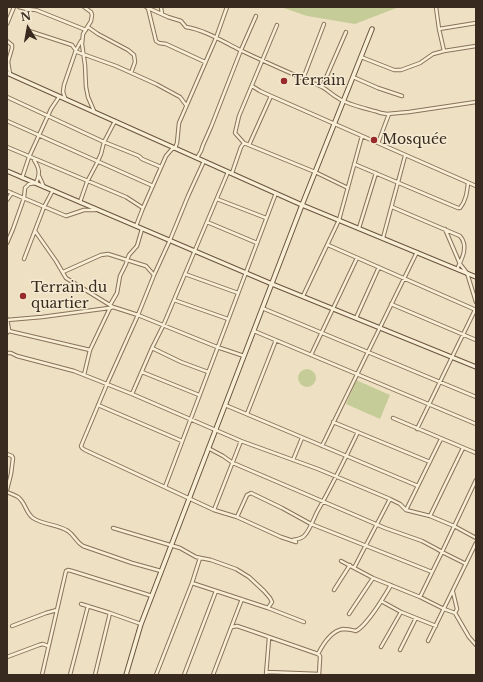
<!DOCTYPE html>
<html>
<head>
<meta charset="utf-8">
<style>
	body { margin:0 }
	#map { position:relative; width:483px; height:682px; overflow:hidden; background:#eee1c3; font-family:"Libre Baskerville",serif }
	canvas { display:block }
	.frame { position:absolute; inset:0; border:8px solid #382a1e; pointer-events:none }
	.north { position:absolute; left:8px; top:8px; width:40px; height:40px; -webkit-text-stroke:3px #f5ebd3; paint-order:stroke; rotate:349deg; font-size:11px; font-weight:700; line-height:16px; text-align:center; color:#382a1e }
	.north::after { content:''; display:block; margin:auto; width:14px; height:18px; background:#382a1e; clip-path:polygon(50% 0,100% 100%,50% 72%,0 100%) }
</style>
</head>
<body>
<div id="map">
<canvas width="483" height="682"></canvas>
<div class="frame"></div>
<div class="north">N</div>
</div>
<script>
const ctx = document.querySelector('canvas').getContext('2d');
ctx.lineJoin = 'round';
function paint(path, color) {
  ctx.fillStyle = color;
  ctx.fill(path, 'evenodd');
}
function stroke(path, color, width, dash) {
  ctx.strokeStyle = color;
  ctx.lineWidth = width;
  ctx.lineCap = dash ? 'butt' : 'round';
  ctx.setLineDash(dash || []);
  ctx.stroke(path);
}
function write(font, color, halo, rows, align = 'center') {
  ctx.font = font + ' "Libre Baskerville",serif';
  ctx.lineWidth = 3;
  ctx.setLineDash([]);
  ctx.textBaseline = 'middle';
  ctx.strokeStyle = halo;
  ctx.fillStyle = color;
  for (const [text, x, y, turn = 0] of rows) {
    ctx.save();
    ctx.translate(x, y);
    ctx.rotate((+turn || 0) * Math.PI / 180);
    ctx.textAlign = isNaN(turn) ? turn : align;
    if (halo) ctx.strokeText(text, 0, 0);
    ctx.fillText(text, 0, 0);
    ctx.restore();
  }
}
const green = new Path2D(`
	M281,7H399L355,24L307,16Z
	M298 378a9 9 0 1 1 18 0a9 9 0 1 1-18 0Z
	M356,380L390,395L380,419L346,404Z`);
const street = new Path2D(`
	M19,7L27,9L36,10L86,30
	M84,7L91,12L92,15L91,21L83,34L82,44L85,65L86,87L88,97L94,111
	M146,7L168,17L181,21L186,27C205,30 222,41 240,50C267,63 295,75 322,87C328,90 332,95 338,98C347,105 369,109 381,113L387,114L409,112L476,102
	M161,7L162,14
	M436,7L439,29L444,51
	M148,8L156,41L159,43L166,44L205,62
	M7,24L14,7
	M277,25L239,116L235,133L244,143L315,172L348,188
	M88,27L98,34L128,50L134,55L135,62L131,73
	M439,29L476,23
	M29,31L72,45L77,52L116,66L156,84L180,97L186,105
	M7,41L12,45V48L8,62L10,74
	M361,57L394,70H401L420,63L433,54L444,51L476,46
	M353,77L378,88L402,96
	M303,79L324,24
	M252,86L260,91L271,96L476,186
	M322,87L346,32
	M7,97L104,142L139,156L142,159L161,167
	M65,98L63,92L64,85L76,50L81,41
	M7,121L153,186
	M378,143L389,114
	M249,145L271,96
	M7,147L126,197L143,208
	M197,158L201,151L203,145L211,127L241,50L256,16
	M204,161L188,196L170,240L154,275L138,315L107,384L81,446L82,448L85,450L214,510L237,517L281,537L296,542
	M354,164L458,208H460C466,201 467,192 468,183
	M232,173L241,147L244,143
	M39,176L44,187
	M22,178L29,157L51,109L59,97
	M7,191L66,216L84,210H96
	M217,199L266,218
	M7,200L12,193
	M80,202L87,182L96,165L101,154L104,142L115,121
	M392,207L460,236C469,246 462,259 457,269
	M207,222L257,243
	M136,226L143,208L166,156L172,149L175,148L177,143L179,123L216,38L227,7
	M359,228L376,173
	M445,229L460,264L467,273L476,302
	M35,231L56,261L66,278L113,307
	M383,238L405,156
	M7,243L13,229L24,198L25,188L29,184L36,183C40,174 40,169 34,160
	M328,245L476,310
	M24,259L44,207L53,190
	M63,272L101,255L108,254L146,266L154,275
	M185,274L238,293
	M303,296L339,220L362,136
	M174,300L228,319
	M391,304L476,340
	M110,305L117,293L120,276L126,264L127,260L129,255L137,246L142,229
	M262,308L476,397
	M356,318L379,267
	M7,320L42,317L109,308
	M9,331L90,350
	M254,331L476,424
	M7,333L9,330L7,319
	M152,348L181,362L208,372
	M7,353H11L17,356L74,371L132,394L241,441L318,469L390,499L400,504L406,510L430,516L454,526L476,538
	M311,355L357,258
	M142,372L199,395
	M84,375L90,350L110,308L113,307L138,315L217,347L244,356
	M132,394L152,348L163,326L228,172
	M98,405L182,441
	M225,405L418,486
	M247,414L276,340
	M393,418L476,453
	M333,422L430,462
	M417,429L475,310
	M322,446L417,252
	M208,448L223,456L233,463L385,528L422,541L437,549L442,552L466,564
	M7,454L12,456L13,458L11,474L7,490
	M293,460L302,438
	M165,487L276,193
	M7,492C11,494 15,495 18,497C26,503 25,512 33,518C43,525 57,524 68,531C75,536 76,542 83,546L132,563L161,571
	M214,510L241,441
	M406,510L441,439
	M430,516L463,448
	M237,517L247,495L251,493L282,508L311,524L432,572
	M113,528L180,548L196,557L211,560L236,569L249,577L264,591L270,598L272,602L268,608
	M293,540C297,539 301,539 304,536C309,532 314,518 317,512C332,486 345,459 358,432
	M341,561L373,578L420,597L444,609L455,613
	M354,568L390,499
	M192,583L268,608L304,622
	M334,590L350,565
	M453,592L457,609L455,613L469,637L476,645
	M420,597L442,552L476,480
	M381,601L401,612L436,626
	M81,604L110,613L141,624
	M349,614L373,578
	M12,626L46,613L57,610
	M232,627L237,626L246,629L318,654L320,656V658L319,675
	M428,641L476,543
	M381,647L401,612
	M400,650L416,618
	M318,654C323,644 331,631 343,629C348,629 352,630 356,631C367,625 384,597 391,585
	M7,657L39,645L43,644L48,646
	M267,672L319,674
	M42,675L66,571L68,570L72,571L152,596
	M70,675L88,606
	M95,675L110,613
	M156,675L192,583L200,558
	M184,675L216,591
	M213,675L242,599
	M266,675L269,638`);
const secondary = new Path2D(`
	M7,73L302,205L476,277
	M7,171L272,284L476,367
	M126,675L141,624L302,205L372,29`);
const markers = [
	[284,81,4,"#972a2b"],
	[374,140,4,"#972a2b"],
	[23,296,4,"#972a2b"]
];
const poiNames = [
	["Terrain",292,81],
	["Mosquée",382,140],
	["Terrain du",31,288],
	["quartier",31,304]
];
paint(green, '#c6cc97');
stroke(street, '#88725a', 4.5);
stroke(secondary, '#6a533d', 5.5);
stroke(street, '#f9eed6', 2.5);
stroke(secondary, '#f9eed6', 3.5);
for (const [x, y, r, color] of markers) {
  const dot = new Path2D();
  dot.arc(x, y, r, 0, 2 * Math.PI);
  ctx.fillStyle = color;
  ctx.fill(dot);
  stroke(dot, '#f5ebd3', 1.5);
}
write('14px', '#382a1e', '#f5ebd3', poiNames, 'left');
</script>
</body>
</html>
